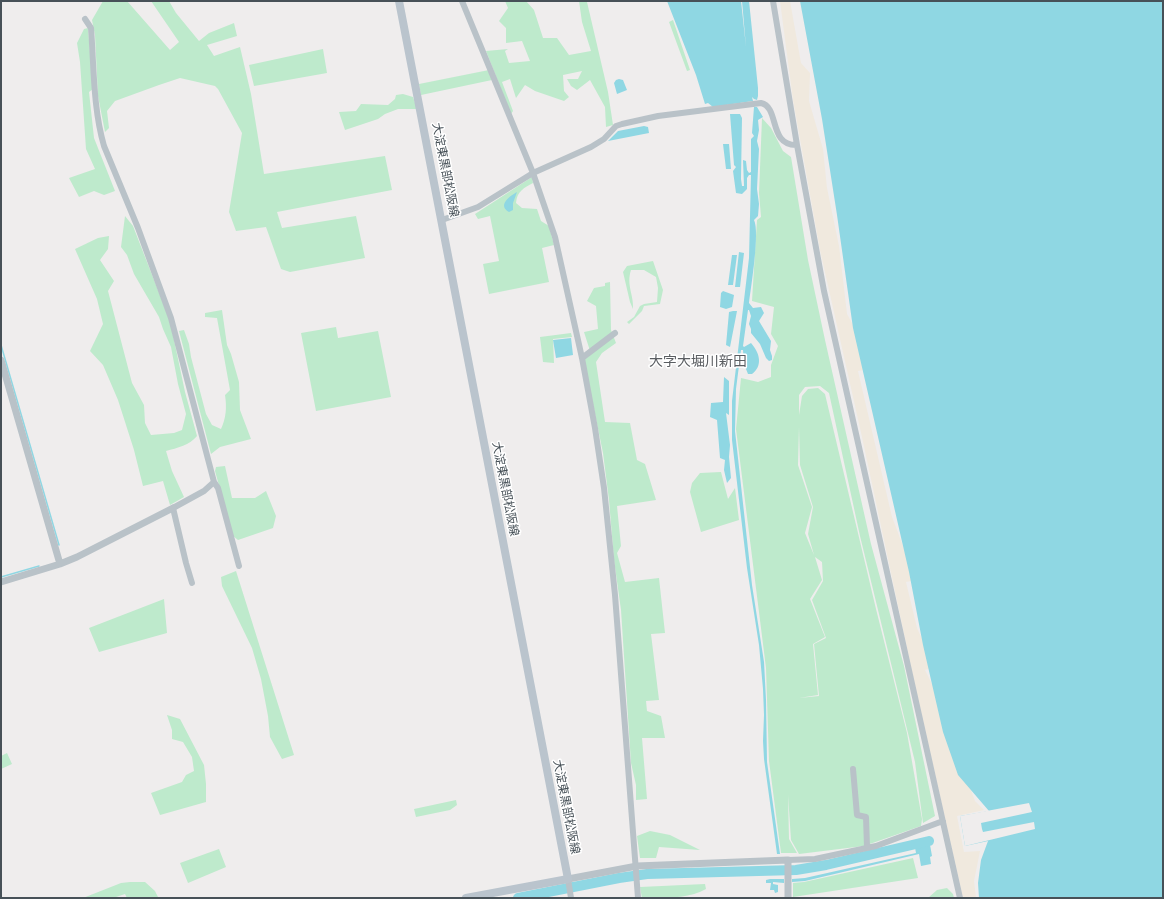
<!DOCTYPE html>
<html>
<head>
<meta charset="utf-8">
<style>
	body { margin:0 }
	#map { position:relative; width:1164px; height:899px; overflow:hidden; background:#efeded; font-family:Karla,sans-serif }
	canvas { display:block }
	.frame { position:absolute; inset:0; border:2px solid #475158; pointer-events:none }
</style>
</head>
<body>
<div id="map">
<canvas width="1164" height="899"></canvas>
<div class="frame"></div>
</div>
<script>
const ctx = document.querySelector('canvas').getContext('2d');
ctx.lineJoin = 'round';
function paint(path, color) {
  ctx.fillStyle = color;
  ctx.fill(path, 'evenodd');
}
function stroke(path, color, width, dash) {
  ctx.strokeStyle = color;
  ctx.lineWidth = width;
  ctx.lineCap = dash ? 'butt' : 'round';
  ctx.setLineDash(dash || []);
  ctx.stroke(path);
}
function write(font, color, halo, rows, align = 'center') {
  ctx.font = font + ' Karla,"Noto Sans JP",sans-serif';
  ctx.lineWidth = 3;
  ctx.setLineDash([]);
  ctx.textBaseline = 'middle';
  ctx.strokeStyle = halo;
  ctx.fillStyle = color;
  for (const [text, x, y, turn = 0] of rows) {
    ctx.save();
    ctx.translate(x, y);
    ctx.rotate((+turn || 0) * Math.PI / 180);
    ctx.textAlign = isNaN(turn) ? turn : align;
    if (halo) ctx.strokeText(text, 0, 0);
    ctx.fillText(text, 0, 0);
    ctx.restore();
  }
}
const green = new Path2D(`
	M103,1H127L170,50L179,42L151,1H169L176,13L199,41L209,33L234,23L237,36L207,45L214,56L240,47L251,94L264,174L385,156L392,190L277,212L282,228L356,216L365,258L290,272L281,269L266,227L236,231L229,212L242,133L218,89L215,86L180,78L159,85L115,101L107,111L109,128L105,132L98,96L95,35L92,20Z
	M505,1H526L534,10L543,38H557L569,55L591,51L582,22L579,1L587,2L608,92L613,125L606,127L605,107L590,80L577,90L571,86L567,79H578L582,71L563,75L564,91L569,97L564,101L535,91L525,85L516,98L510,79L502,82L513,111L511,114L486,51L508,49L505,51L509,63L530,61L522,41L506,43V28L499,21L508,8Z
	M673,20L690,70L687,71L669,22Z
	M88,28L93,89L89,92L94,138L115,191L104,195L94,191L79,197L69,178L95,169L86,149L80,62L77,43L84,29Z
	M323,49L327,73L254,86L249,65Z
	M489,70L492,80L421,95L419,84Z
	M403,94L413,97L417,109H398L385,114L378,119L345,130L339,112L356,111L361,104L388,105L395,99L396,95Z
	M762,118L771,128L783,151L791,157L808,260L825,340L871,544L904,666L935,816L923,823L915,762L860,536L829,393L820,386L805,387L799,395V415L802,396L808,389L818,388L825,394L876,609L907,733L922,819L921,826L864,846L799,854L791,840L788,795L789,839L797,853H781L769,761L766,668L736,429L741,378L758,382L771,377V365L778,346L771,334L774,307L752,301L757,220L761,217L759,193ZM799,427L800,465L813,507L808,534L814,555L805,533L812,507L798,465ZM815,557L822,562L823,581L812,600L826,638L814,644L819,696L799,698L818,695L813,644L825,637L810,599L822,580Z
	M532,177L533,183C524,188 517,191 516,203L522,208L537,209L541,221L549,226L554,245L542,248L549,282L489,294L483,264L499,261L490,216L478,219L475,214Z
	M125,216L133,226L170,321L185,392L197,436C190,445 177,448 166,451L172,471L184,497L170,505L163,481L143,486L134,450L118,400L103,365L90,351L103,324L97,299L75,249L98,238L109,236L108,249L100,260L114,281L108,291L132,383L144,405L145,423L151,435L174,433L182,430L186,414L178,384L171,347L163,329L159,317L134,274L127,255L121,247Z
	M653,261L663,290L660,304L644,306L642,311L629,324L627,322L634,317L640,306L644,304L657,302L658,288L656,277L644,270H631C626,285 634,295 633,309L630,302L623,272L627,266Z
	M610,282L611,330L616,343L602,353L596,362L605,422L630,423L637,460L645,464L656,500L617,506L621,546L617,553L625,582L659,578L665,633L651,634L659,700L646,701L647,711L661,716L665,738H642L647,799L636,800V785L631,763L621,610L614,560L609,500L603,453L584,360L591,354L584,332L598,329L596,306L587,301L594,288L605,286V283Z
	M222,310L227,345L231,354L239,382L240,410L251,439L220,447L211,454L179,331L184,330L189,344L191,357L206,414L212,425L221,429C226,418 227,408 225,395L230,390L217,318L205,317V313Z
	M336,327L338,338L378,331L391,397L316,411L301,333Z
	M571,333L572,337L553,339L554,363L543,362L540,337Z
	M225,466L232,498H255L266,491L276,516L273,528L238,540L233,536L215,471L216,467Z
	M721,472L728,499L735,488L739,520L701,532L690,492L692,483L700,473Z
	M236,571L294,755L282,759L270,737L268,716L261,679L252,648L222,586L221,577Z
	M164,599L167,633L99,652L89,628Z
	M167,715L180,719L204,765L206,784V802L160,815L151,793L182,782L186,775L194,771L192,757L183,742L172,739V730Z
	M7,753L12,764L1,769V756Z
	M456,800L457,805L450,810L416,817L414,809Z
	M650,831L670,835L700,850L659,847L656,858H640L637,836Z
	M219,849L226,867L188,883L180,863Z
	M913,858L918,878L793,897V883L804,882Z
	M130,882H145L155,891L158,897L127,898L125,894L113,898H83L121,883Z
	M705,884L706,889C689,899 662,898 642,898L640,887Z
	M947,888L953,894L954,898H928L937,890Z`);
const sand = new Path2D(`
	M780,1H790L801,63L810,73L809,101L823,149L827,188L839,246L847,314L877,367L858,371L892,517L916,580L906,582L917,628L935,667L925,670L945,710L951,736L975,801L984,810L957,816L964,852L980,851L974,881L976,898H963L913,676L862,437L820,250L793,100Z`);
const water = new Path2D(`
	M667,1H741L746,47L742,1H749L758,88V96L757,100L754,99L752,97L753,101L713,107L708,103L705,104L696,75Z
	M800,1H1163V898H979L978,883L981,860L988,841L965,846L960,816L989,811L958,775L943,732L923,645L909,572L853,328L837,215L822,119Z
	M619,79L623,80L627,90L617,94L614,83L616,80Z
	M754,107H757L763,117L758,120L759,130L757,141L759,149L757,189L759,204L758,216L754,220C760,232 751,287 749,303L753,308L761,307L764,313L759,321L771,341L770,350L772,356V360L769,361L766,358L760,344L751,333V329L749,324L751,316L749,310H748L743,346L744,347L751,343C760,353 763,366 752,374H748L744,364L743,350H741L736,389L735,431L752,585L764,662L766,700L767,762L780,854H777L764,759L763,741L764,715L763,689L759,645L747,568L732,440V401L749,258L751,175H749L747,178V189L742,194L736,193L733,171L736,167L734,165L730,114H740L742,118L741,179L742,186H744L743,160L746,161L747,170L749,173L751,172V139L754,136L752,133Z
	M644,126L648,127L649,133L608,141L618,131Z
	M723,144H729L731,169H726Z
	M517,192L513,203V210L509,212C497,205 510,196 517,192Z
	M739,252L744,253L740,287H735Z
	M732,255H737L733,285H728Z
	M723,291L734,295L732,307L726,309L720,307L721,293Z
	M733,311H737L730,347L726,345L729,312Z
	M571,338L573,355L556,358L553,340Z
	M724,377L729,381V415L726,413L730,445L729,457L731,478L727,483L724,470L725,460L720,458L717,420L710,417L711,403L723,402Z
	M929,839L932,856L930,857L931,864L921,866L919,854L805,881L792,882V879L805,878L916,853L914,842Z
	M770,879H784V883L773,882V884L778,885V892L775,893L774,890H770L771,883H766V880Z`);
const pier = new Path2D(`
	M1029,803L1032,812L981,823L982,829L983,832L1034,822L1035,829L965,846L960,816Z`);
const stream = new Path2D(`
	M1,345L59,545
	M1,577L39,566`);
const river = new Path2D(`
	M518,898L619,878L647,874L796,870L826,865L929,841`);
const minor = new Path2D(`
	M462,1L533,173L555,237L582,358L595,428L604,488L615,595L638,898
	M773,1L797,145L824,291L960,898
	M85,19L91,28C94,67 93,108 104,146L138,228L171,318L214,482L218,488L239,566
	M442,220L478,207L533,173L591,147L604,139L616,126L622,124L658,116L761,103C780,107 768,146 797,145
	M582,358L615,333
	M192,583L186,563L173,508L204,491L214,482
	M853,769L857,815L866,817L867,847
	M788,860L815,859L876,846L943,821
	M568,879L571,898`);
const tertiary = new Path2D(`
	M1,360L60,564
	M1,582L60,564L77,557L173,508
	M568,879L637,866L788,860V898`);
const secondary = new Path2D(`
	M399,1L568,879L466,898`);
const streetNames = [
	["大淀東黒部松阪線",445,170,79],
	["大淀東黒部松阪線",505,489,79],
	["大淀東黒部松阪線",566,807,79]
];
const quarterNames = [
	["大字大堀川新田",698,362]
];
paint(green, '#beeacc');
paint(sand, '#f0e9de');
paint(water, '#8fd7e3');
paint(pier, '#efeded');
stroke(stream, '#8fd7e3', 1.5);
stroke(river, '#8fd7e3', 10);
stroke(minor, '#b9c2c8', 6);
stroke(tertiary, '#b9c2c8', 7);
stroke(secondary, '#bac4cd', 8);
write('12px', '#475158', '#fff', streetNames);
write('14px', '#5a5d61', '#fff', quarterNames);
</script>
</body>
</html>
